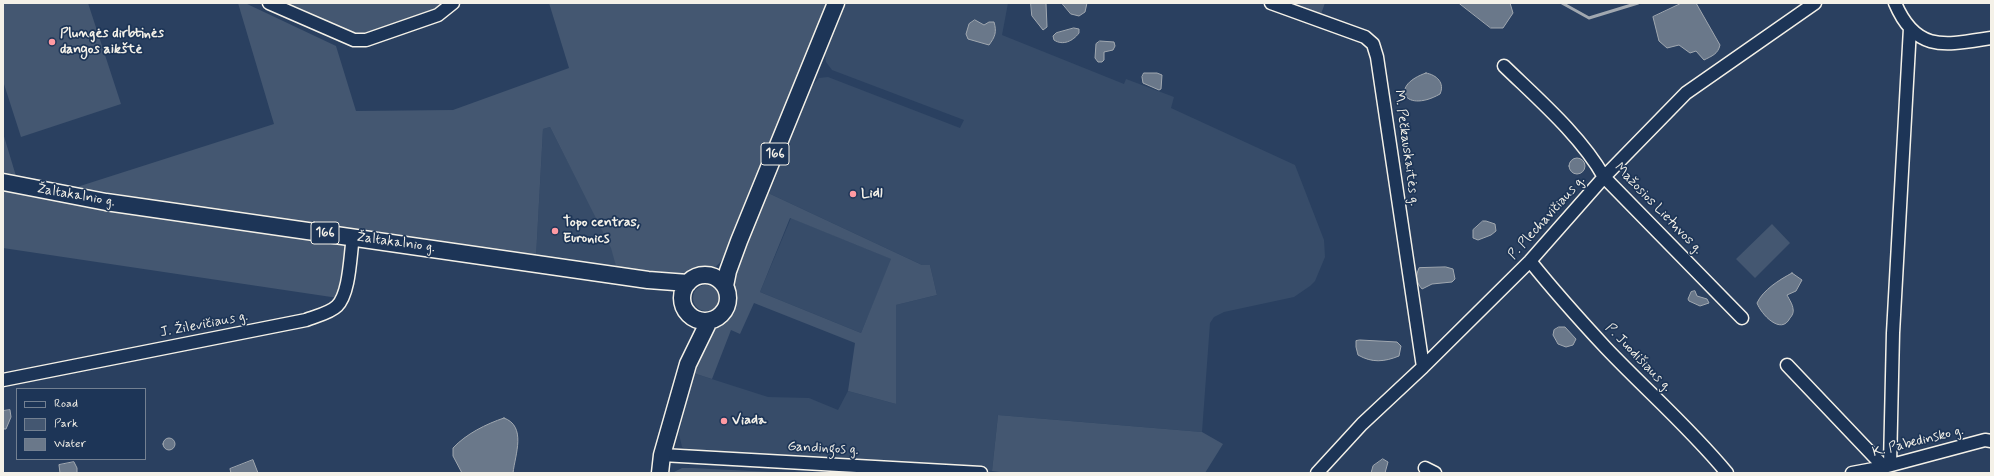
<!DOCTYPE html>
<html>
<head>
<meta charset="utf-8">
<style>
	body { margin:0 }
	#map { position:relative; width:1994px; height:476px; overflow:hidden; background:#2a4060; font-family:Mynerve,sans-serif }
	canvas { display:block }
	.frame { position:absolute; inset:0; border:4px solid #f4f1e8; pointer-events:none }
	.legend { position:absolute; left:16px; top:388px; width:130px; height:72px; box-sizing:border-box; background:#1d3557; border:1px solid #738091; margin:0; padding:5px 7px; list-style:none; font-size:12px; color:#f4f1e8 }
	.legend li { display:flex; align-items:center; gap:8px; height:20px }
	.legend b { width:20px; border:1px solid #738091 }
</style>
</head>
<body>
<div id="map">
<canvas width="1994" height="476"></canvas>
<div class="frame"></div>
<ul class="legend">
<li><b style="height:5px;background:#1d3557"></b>Road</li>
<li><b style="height:11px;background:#445771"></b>Park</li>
<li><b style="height:11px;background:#6a788a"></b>Water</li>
</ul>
</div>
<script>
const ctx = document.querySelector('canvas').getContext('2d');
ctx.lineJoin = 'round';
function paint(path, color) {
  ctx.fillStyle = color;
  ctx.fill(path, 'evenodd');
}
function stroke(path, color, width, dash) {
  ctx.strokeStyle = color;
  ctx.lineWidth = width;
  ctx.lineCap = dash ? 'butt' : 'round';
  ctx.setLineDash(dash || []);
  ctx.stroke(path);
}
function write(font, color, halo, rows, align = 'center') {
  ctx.font = font + ' Mynerve,sans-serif';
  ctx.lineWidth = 3.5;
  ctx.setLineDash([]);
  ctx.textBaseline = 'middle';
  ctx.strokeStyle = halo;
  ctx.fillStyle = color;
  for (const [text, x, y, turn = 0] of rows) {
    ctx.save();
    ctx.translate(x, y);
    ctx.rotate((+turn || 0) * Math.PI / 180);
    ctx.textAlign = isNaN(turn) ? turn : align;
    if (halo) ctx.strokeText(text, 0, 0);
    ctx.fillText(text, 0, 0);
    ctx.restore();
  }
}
const built = new Path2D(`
	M846,3H1008L1002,35L1124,84L1126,79L1174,97L1171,108L1295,165L1324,240L1325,257L1315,281L1310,286L1294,297L1224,312L1214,317L1210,323L1202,432L998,415L992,471L945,466L688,450L682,447L679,434L693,373L768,397L809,398L838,410L848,391L896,404V305L937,295L930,265H922L766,192L811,87L819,78L828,77L960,128L964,120L832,70L826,62L825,54Z
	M550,127L612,248L617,270L536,257L543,129Z
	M791,218L892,259L861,333L760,292Z`);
const green = new Path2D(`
	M3,3H88L121,104L21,137L3,81Z
	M238,3H245L336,46L356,111L453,110L569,68L549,3H829L734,241C728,250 722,264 712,269C703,273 695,272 687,277L617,270L611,248L550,127L543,129L536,257L265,219L77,187L274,124Z
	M285,3H441L431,12L361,37Z
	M1287,3H1325L1321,14Z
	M3,133L16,176L3,172Z
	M3,189L345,244L338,298L3,248Z
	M766,192L922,265H930L937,295L896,305V404L848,391L855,343L754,303L740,334L731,330L712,379L693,373L703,339L714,325L727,317L732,312L734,301L731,283ZM790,218L891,259L861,333L760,292Z
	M1772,224L1790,243L1755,278L1736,259Z
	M693 298a13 13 0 1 1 26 0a13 13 0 1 1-26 0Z
	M998,415L1202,432L1223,444L1205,473H1008L992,471Z
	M682,468H692L792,473H672Z`);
const water = new Path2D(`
	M1031,3H1046L1047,27L1043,30L1032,16Z
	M1062,3H1087L1085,12L1079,16L1071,14Z
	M1459,3H1510L1513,13L1503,28H1491Z
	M1682,3H1696L1720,45C1718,54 1712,56 1704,60L1696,51L1690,53L1679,45L1667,48L1659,41L1653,17Z
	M975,20L984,25L989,22H994C997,32 995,37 989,45L968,39L966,34L969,24Z
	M1074,28L1079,29V33C1073,41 1063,46 1054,40L1053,36L1056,33Z
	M1100,41L1114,42L1115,46L1113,50L1104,52V60L1102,62H1098L1095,58L1096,44Z
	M1144,73H1157L1162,75L1161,89L1159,90L1143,83L1142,77Z
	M1426,73C1437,75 1445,83 1440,94C1405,114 1388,86 1426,73Z
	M1569 166a8 8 0 1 1 16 0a8 8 0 1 1-16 0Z
	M1483,221H1486L1495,224L1496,231L1491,235L1478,240L1473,238V230Z
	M1446,267L1453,269L1455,279L1452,282L1432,284L1422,289C1416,282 1415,277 1419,268Z
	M1792,273L1802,280L1796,291L1787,295C1789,299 1793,305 1793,309C1794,312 1792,316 1790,318C1781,336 1761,314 1757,303C1763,290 1779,280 1792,273Z
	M1695,291L1697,296L1707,299L1709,303L1700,306L1689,301L1688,299L1691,292Z
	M1559,327H1565L1576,339L1573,345L1566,347L1558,344L1553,335L1554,330Z
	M1360,340L1397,342L1401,346L1399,356C1384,362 1372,363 1358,355L1356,347V341Z
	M10,410L11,417L6,429H3V411Z
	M504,418C527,426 515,455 513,473H462L453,456V448C466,434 486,424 504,418Z
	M163 444a6 6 0 1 1 12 0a6 6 0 1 1-12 0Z
	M1383,459L1388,462L1385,473H1371L1373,466Z
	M253,460L258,473H231L230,469Z
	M74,462L77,468V473H60L59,465Z`);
const stream = new Path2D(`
	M1562,3L1589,18L1638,3`);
const minor = new Path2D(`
	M269,3L354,40H366L438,15L453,3
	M1271,3L1365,37L1373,44L1377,57L1423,367
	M1895,3C1916,53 1945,45 1991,38
	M1504,66C1538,99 1581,136 1604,177L1742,318
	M1530,261C1554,291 1580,320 1606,348C1646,390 1690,428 1727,473
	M1787,365L1884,467
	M3,380L306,320C316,316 330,313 337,306C350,293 350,255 353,237
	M662,455L981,473
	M1890,465L1893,333L1910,28
	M1425,468L1435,473
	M1317,473L1362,424L1423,367L1530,261L1604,177L1686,93L1815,3
	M1852,473L1884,467L1985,440L1991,441`);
const major = new Path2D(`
	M3,182L106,202L648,280L688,283
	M682 298a23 23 0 1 1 46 0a23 23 0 1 1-46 0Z
	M725,286L728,271L739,241L836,3
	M660,473L662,455L688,364L709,321`);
const markers = [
	[52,42,4,"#ff9aa2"],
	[853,194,4,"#ff9aa2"],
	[555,231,4,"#ff9aa2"],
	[724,421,4,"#ff9aa2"]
];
const shields = [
	[775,154,28],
	[325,233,28]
];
const shieldNames = [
	["166",775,154],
	["166",325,233]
];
const poiNames = [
	["Plungės dirbtinės",60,34],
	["dangos aikštė",60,50],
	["Lidl",861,194],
	["Topo centras,",563,223],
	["Euronics",563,239],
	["Viada",732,421]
];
const streetNames = [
	["M. Pečkauskaitės g.",1406,148,82],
	["Žaltakalnio g.",76,196,10],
	["Mažosios Lietuvos g.",1658,209,46],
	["P. Plechavičiaus g.",1547,218,-48],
	["Žaltakalnio g.",396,243,8],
	["J. Žilevičiaus g.",204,325,-11],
	["P. Juodišiaus g.",1638,358,46],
	["K. Pabedinsko g.",1918,442,-14],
	["Gandingos g.",823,449,3]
];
paint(built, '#374c69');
paint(green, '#445771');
paint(water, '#6a788a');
stroke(water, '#a1a8b0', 1);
stroke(stream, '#a1a8b0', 3);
stroke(minor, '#f4f1e8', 15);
stroke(major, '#f4f1e8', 19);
stroke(minor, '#1d3557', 12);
stroke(major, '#1d3557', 16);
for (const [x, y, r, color] of markers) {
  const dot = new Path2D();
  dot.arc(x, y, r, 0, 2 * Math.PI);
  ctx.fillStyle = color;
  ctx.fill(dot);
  stroke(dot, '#1d3557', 1.5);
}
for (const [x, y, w] of shields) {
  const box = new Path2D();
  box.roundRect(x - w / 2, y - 11, w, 22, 3);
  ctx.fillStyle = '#1d3557';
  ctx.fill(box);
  stroke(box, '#f4f1e8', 1);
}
write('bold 13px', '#f4f1e8', null, shieldNames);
write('bold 14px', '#f4f1e8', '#1d3557', poiNames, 'left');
write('14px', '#f4f1e8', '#1d3557', streetNames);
</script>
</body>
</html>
